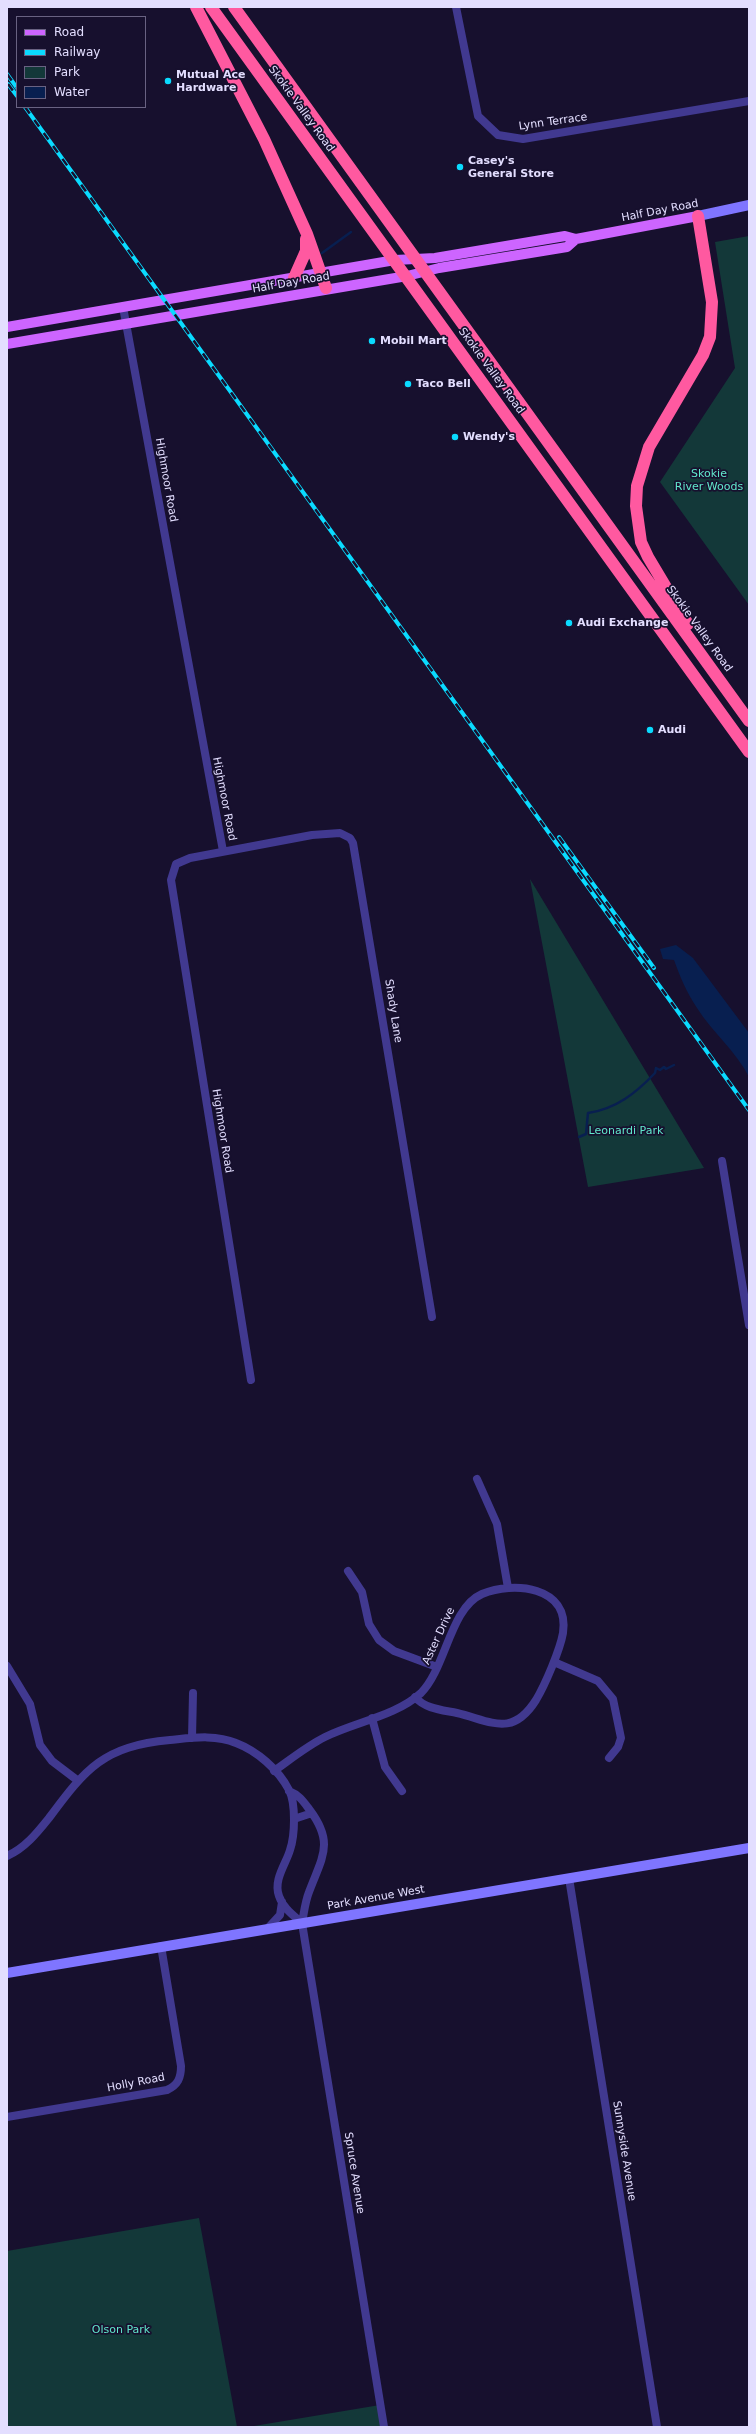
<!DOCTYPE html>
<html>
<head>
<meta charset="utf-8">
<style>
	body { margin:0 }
	#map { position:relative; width:756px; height:2434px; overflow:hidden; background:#17102e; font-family:"DejaVu Sans",sans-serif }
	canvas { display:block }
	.frame { position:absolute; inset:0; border:8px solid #e3deff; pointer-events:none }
	.legend { position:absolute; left:16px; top:16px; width:130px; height:92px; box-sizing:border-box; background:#17102e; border:1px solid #696282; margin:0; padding:5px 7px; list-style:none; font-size:12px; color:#e3deff }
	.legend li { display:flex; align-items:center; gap:8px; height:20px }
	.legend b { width:20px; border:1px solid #696282 }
</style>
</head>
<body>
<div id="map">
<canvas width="756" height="2434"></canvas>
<div class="frame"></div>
<ul class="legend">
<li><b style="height:5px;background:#cd65ff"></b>Road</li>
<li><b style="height:5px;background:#0adbff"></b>Railway</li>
<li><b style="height:11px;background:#133839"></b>Park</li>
<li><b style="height:11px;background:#081f50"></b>Water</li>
</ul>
</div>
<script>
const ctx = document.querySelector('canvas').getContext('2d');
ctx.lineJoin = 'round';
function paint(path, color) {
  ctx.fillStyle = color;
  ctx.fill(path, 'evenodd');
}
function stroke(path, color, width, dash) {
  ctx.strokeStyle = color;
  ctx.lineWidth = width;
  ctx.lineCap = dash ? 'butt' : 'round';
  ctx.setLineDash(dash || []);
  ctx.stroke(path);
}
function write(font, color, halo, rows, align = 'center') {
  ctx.font = font + ' "DejaVu Sans",sans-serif';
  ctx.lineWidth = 3.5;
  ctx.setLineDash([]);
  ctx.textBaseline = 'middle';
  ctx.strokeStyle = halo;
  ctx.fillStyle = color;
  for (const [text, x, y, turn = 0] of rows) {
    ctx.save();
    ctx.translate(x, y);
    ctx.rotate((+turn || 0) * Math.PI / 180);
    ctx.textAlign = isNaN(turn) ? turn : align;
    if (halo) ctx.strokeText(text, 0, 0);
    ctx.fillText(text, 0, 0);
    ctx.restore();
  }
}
const green = new Path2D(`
	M749,236V605L660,482L735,368L715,242Z
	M530,879L704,1168L588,1187Z
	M199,2218L237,2427H7V2251Z
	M380,2405L384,2427H248Z`);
const water = new Path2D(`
	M676,945L693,958L749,1033V1077C736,1051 712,1032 697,1008C687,993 680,977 674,960L663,959L660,949Z`);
const stream = new Path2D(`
	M322,253L351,232
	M579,1137L586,1134L588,1113C616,1109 636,1093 655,1073L656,1068L660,1070L664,1067L666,1069L674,1065`);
const street = new Path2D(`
	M456,7L478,116L498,135L523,139L749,101
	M123,307L223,851
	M722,1161L749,1325
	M251,1380L171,880L176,864L190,858L312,835L340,833L350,838L353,843L432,1317
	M477,1479L497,1524L508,1588
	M348,1571L362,1592L369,1624L379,1640L394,1651L437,1667
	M554,1662L598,1681L613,1699L621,1738L618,1747L609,1758
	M7,1666L30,1704L40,1745L52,1761L77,1780
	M372,1718L385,1767L402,1791
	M192,1738L193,1693
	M274,1771C291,1759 307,1746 325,1737C355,1722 396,1716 421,1693C446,1668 450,1608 482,1594C513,1581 570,1586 563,1633C560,1650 545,1685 536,1700C512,1738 491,1721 457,1713C443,1710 425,1709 415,1697
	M289,1791C299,1795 303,1801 309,1809C335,1843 322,1857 309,1892C305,1902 304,1913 302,1923L384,2427
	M294,1819L312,1813
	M7,1856C25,1848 37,1833 49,1818C86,1768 104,1746 170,1740C191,1738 215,1734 236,1743C257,1751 278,1769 289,1790C296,1804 295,1835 290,1850C286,1864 273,1880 279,1896C283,1908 293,1915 302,1923
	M569,1878L657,2427
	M268,1928L280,1915L282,1902
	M7,2117L167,2090C178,2085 181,2078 181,2066L161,1946`);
const secondary = new Path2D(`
	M698,216L749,205
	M7,1973L749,1848`);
const primary = new Path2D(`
	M7,327L395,260L435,258L565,236L576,239L698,216
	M7,344L407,276L439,268L567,247L576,239`);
const highway = new Path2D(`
	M196,7L264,139L307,234L326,288
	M211,7L749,752
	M234,7L749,721
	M294,278L306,251V239
	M688,624L648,557L641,542L636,506L637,486L649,447L703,355L710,337L712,302L698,216`);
const rail = new Path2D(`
	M7,74L17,88
	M8,84L17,96
	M25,107L749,1110
	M559,837L654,968`);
const markers = [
	[168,81,4,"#0adbff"],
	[460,167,4,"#0adbff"],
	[372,341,4,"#0adbff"],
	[408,384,4,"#0adbff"],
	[455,437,4,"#0adbff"],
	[569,623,4,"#0adbff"],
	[650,730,4,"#0adbff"]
];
const poiNames = [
	["Mutual Ace",176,75],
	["Hardware",176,88],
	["Casey's",468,161],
	["General Store",468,174],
	["Mobil Mart",380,341],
	["Taco Bell",416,384],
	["Wendy's",463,437],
	["Audi Exchange",577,623],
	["Audi",658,730]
];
const streetNames = [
	["Skokie Valley Road",301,109,54],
	["Lynn Terrace",553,122,-8],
	["Half Day Road",660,211,-11],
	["Half Day Road",291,283,-10],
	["Skokie Valley Road",491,371,54],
	["Highmoor Road",166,480,80],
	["Skokie Valley Road",699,629,54],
	["Highmoor Road",224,799,79],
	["Shady Lane",393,1011,81],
	["Highmoor Road",222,1131,81],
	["Aster Drive",439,1636,-65],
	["Park Avenue West",376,1898,-10],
	["Holly Road",136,2083,-11],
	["Sunnyside Avenue",624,2151,81],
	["Spruce Avenue",354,2173,81]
];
const parkNames = [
	["Skokie",709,474],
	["River Woods",709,487],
	["Leonardi Park",626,1131],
	["Olson Park",121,2330]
];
paint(green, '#133839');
paint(water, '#081f50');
stroke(stream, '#081f50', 2.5);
stroke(street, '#413990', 8);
stroke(secondary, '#7f75ff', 10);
stroke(primary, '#cd65ff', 10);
stroke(highway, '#ff59a0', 12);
stroke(rail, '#0adbff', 4);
stroke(rail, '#17102e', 2.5, [8]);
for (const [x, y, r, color] of markers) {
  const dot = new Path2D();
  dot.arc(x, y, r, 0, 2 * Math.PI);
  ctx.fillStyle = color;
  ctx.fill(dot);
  stroke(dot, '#17102e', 1.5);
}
write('bold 11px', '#e3deff', '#17102e', poiNames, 'left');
write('11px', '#e3deff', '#17102e', streetNames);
write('11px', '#61e8cc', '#17102e', parkNames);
</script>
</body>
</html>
